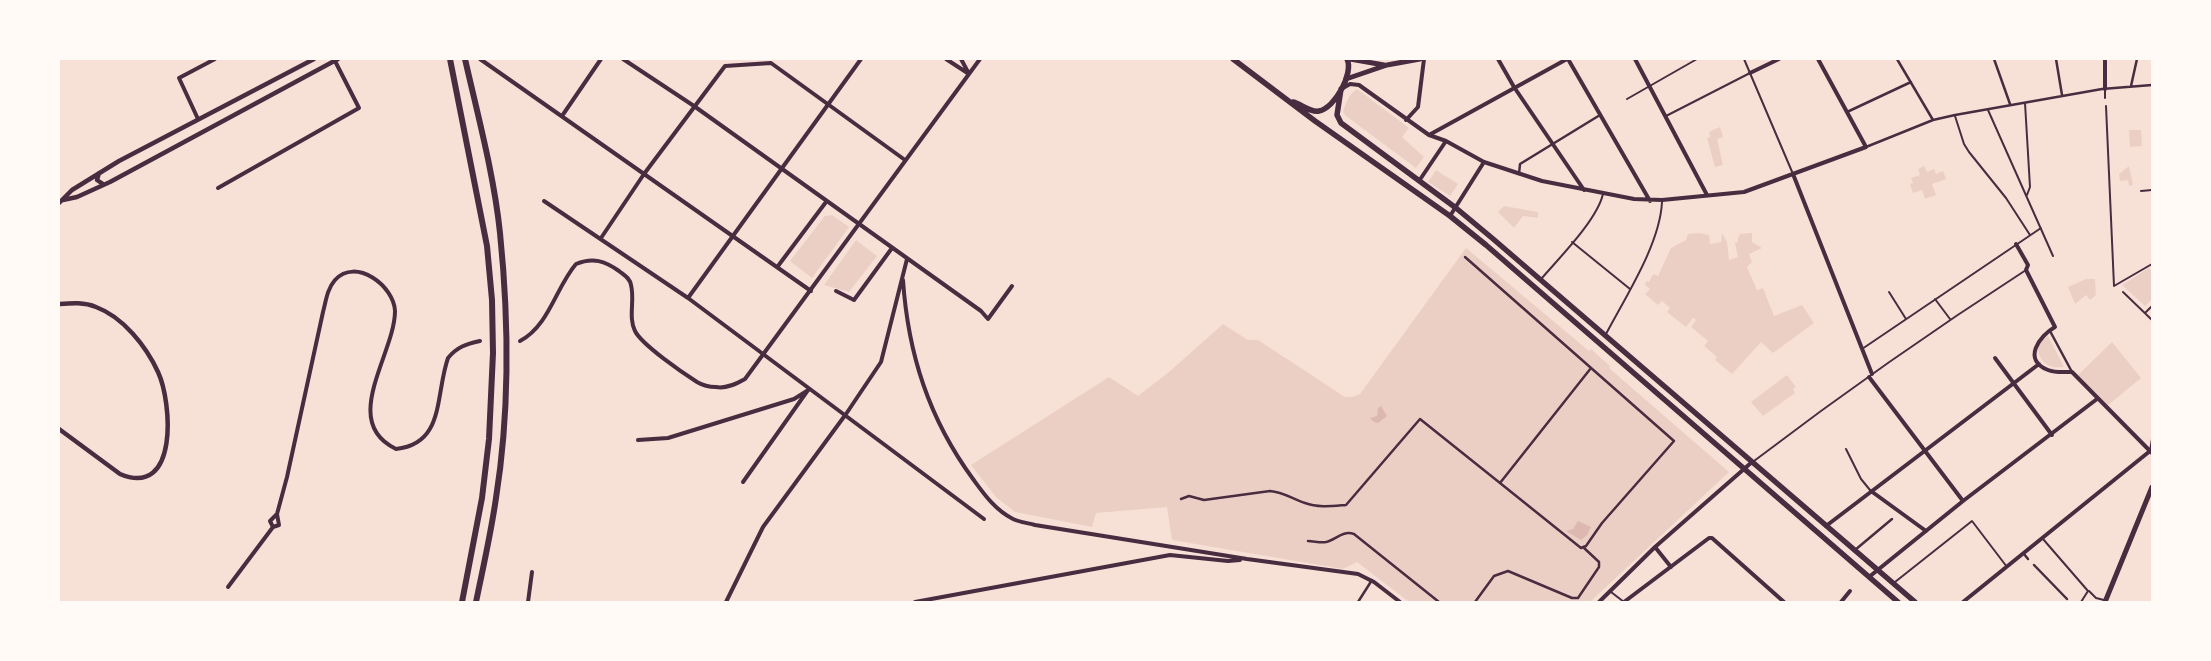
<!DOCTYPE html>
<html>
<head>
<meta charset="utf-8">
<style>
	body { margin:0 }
	#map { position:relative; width:2211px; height:661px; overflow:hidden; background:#f7e1d7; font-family:Karla,sans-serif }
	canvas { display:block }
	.frame { position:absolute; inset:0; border:60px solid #fffaf5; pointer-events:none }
</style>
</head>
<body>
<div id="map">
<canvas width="2211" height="661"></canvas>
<div class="frame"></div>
</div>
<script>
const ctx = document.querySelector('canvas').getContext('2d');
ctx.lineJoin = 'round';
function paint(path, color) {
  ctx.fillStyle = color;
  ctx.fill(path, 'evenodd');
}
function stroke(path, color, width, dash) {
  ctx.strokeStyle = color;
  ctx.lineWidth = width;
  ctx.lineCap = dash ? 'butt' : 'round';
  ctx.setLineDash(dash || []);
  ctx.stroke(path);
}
const green = new Path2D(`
	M1357,89L1409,128L1402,137L1424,157L1416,168L1346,116L1343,112C1345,104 1350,93 1357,89Z
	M1720,127L1723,137L1717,139L1723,165L1715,167L1707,138L1710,137L1709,132Z
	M2129,130H2141L2142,146L2130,147Z
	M1924,166L1927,172L1934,169L1936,174L1943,171L1946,179L1932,184L1936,195L1925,199L1922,190L1913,193L1910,184L1913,183L1911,178L1920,175L1918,169Z
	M2129,166L2133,185L2129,186L2128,180L2120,181L2119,174Z
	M1436,170L1458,184L1450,196L1428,182Z
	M1504,206L1538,212V218L1523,216L1514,228L1498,212Z
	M832,215L849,227L812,278L790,261L825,216Z
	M1699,233L1709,235L1710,244L1721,242L1722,233L1727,242L1729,260L1738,257L1735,243L1738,242V238L1740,234L1752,233V242L1762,248L1749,254L1752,262L1747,267L1757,290L1763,288L1774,316L1802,305L1814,323L1773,353L1761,342L1732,374L1715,360L1717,357L1704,346L1708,341L1691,327L1696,320L1693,318L1686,327L1667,312L1670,308L1662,301L1658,305L1645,294L1650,289L1645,285L1646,281L1649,282L1653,274L1658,276L1671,248L1686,240L1688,234Z
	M856,240L877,256L849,292L824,285Z
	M1466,248L1589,351L1591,349L1610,366L1609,368L1729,472L1590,602H1409L1357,562L1343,569L1172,540L1167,507L1096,513L1092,527L1015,512L996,497L971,465L1109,377L1138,396L1169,372L1223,324L1248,340H1258L1345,397H1352L1360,394Z
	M2149,268L2152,272V299L2145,306L2122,285Z
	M2086,279H2095L2096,295L2090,300L2086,295L2075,304L2068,287Z
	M2048,336L2064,367C2050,369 2040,364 2038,349L2041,341Z
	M2112,342L2141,378L2107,406L2077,376Z
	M1787,375L1796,387L1793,389L1795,393L1763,416L1751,402Z`);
const water = new Path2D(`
	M1381,406L1387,416L1378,423L1374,422L1370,418L1377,416L1378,408Z
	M1578,521L1591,527L1587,535L1581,540L1566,531L1573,529Z`);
const service = new Path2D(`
	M1744,59L1793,174
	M2105,90V98
	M1627,99L1697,59
	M2025,103L2030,187L2027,195
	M2106,106L2114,286L2152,264
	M1988,110L2053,256
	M1666,116L1750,73
	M1955,116L1964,144L1969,152L2006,198L2030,235
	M2141,191L2152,190
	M1572,242L1630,289
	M1542,278C1560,257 1597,220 1603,194
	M1889,292L1906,319
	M2123,292L2152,320
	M1935,299L1950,319
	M2145,313L2152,306
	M1606,334C1626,296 1660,244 1662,202
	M1862,349L2041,228
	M1846,449L1861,479L1870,490
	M2150,451L2152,439
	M1754,461C1842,394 1933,330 2026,270
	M2043,539L2088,591L2081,602
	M1895,582L1972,521L2007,567
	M2089,591L2096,598L2104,600
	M1611,592L1624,602`);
const pedestrian = new Path2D(`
	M1897,59L1933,120
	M1994,59L2010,104
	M2056,59L2062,95
	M2131,86L2137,59
	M1847,112L1911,82
	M1866,147L1933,120L1955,115L2102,89L2152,85
	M1519,174L1520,164L1600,115
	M1465,257L1674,441L1602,523L1586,546L1581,548L1500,483L1591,368
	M2050,331L2072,372
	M1181,499L1189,496L1204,500L1270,491C1284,492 1292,499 1305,503C1318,508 1333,506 1346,505L1420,419L1500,483
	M1308,541C1314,541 1320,543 1326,542C1336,540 1342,530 1354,534L1439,602
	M1855,550L1892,519
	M2024,554L2028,559
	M2034,565L2067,599
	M1358,602L1372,580
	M1475,602L1494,576L1508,571L1572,598H1578L1599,567V562L1583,547`);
const minor = new Path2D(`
	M480,59L811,291
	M623,59L694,106L981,311L988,319L1012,286
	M946,59L969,74
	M961,59L968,72
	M1498,59L1514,87L1584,190
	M1568,59L1650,201
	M1635,59L1707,195
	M2105,59V89
	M1750,73L1779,59
	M1343,88L1350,84L1359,85L1429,135L1446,141L1484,162L1542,181L1634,199L1662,200L1744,192L1866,147L1818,59
	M562,116L601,59
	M198,119L179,78L215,59
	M1406,120L1418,107L1424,59
	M1429,135L1567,59
	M1793,174L1872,374
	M1419,181L1446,141
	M218,188L359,108L335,61
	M544,201L688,298L984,519
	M1450,216L1484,162
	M601,238L644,174L725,66L771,63L905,160
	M2016,244L2028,265L2026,270L2055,327C2039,336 2022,360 2048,370C2055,373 2064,372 2072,372L2152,453
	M778,266L826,202
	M903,280C908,354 929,419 973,479C984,494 995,510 1013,519C1019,522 1028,523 1035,525L1247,559L1358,574L1374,582L1400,602
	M836,291L854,300L892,248
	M688,298L861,59
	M520,341C549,326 556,287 576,264C593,257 605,261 619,271C624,275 630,278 631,285C635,300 628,317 635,331C642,345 683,373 697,382C702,385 710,387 716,387C726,389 736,384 745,379L980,59
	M1995,358L2052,435
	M1869,377L1963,501
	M638,440L668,438L794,399L810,389
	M743,482L808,390
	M1871,491L1926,531
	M277,514L279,525L273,527L270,521L277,514L287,477L323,312C326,301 327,289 335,280C356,257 394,286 395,311C395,354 339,422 396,449C445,444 435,395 448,358C457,347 466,344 480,341
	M1826,526L2039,364
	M1655,547L1671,567
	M1869,577L1963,501L2097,399
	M228,587L273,527
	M528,602L532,572
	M726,602L763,527L846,414L881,362L907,259
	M915,602L1170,555L1228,561L1240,560
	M1599,602L1655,547L1752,462
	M1624,602L1709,538H1712L1784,602
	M1841,602L1850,591
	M1963,602L2150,451`);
const tertiary = new Path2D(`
	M99,173L97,180L103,184
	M63,200L77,197L110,182L338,59
	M59,203L72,190L119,161L314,59
	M59,304C72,303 84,302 96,307C123,317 146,346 158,372C172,402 179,499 120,474L59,429`);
const secondary = new Path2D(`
	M1350,59L1384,65
	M1346,79L1387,65L1420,59
	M2105,602L2152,487`);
const primary = new Path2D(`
	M1233,59L1315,121L1450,216L1486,245L1898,602
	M1341,89L1337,115L1341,123L1456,208L1492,238L1915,602
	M1293,102C1301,104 1311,113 1319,111C1335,108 1354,73 1347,59`);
const motorway = new Path2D(`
	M450,59L487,246L492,300L493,353L489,439L482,498L462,602
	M465,59C478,116 494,175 500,233C509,321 510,410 496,498C491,533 483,568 476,602`);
paint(green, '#ebcfc5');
paint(water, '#dcb8b0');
stroke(service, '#4a2c40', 2);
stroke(pedestrian, '#4a2c40', 2.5);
stroke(minor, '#4a2c40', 4);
stroke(tertiary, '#4a2c40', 4.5);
stroke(secondary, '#4a2c40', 5);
stroke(primary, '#4a2c40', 5.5);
stroke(motorway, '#4a2c40', 6);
</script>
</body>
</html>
